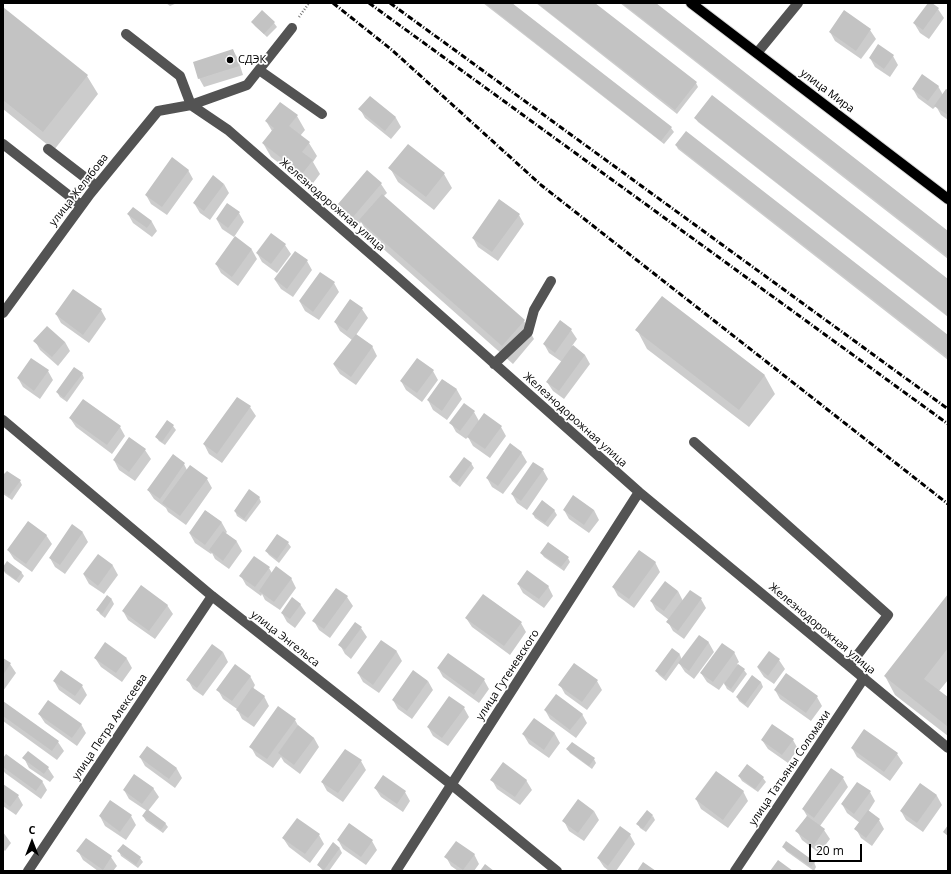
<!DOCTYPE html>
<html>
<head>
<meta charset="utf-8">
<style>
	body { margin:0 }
	#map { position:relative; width:951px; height:874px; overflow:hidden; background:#fff; font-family:"Open Sans",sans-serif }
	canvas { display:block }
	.frame { position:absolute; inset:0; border:4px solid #000; pointer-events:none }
	.north { position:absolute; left:12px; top:822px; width:40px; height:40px; -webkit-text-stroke:3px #fff; paint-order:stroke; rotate:0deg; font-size:11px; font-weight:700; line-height:16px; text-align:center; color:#000 }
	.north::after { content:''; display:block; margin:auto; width:14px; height:18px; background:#000; clip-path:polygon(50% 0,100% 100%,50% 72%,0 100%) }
	.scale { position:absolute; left:809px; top:844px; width:53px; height:18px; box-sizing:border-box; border:2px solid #000; border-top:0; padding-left:5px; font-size:12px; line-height:14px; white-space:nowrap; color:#000; -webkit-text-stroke:3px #fff; paint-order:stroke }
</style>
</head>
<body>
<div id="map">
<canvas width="951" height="874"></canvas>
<div class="frame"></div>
<div class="north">С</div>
<div class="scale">20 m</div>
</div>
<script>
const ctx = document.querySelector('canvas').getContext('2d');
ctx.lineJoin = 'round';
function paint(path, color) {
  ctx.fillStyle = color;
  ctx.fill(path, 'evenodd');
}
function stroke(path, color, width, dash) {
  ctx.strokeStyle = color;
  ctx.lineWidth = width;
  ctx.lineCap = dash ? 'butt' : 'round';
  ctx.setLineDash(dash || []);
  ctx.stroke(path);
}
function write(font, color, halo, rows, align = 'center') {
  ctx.font = font + ' "Open Sans",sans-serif';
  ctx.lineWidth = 3.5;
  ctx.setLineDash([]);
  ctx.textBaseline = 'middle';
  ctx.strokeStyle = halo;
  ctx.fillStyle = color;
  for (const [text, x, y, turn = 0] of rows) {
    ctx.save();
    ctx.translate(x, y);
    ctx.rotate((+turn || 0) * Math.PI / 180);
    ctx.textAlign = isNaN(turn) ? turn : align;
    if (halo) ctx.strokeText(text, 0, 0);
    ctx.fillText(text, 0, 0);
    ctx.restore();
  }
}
const shadow = new Path2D(`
	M166,3H177L170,6Z
	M483,3H511L671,128L674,132L664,144Z
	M536,3H593L696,83L698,87L677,114Z
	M620,3H654L948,232V259Z
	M929,3L938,9L944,18L929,39L920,33L914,23Z
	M3,9L87,76L98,94L54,150L3,109Z
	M252,22L274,23L277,27L267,37L255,26Z
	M870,30L876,39L861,59L835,41L830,32Z
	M233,50L238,59L243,75L204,87L199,78Z
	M893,56L898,65L890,77L875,67L870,58Z
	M938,86L943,95L948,91V120L941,115L936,106L933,109L918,98L913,89Z
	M370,97L396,118L401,127L391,139L365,118L360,109Z
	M297,116L305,130L300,136L309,143L317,156L313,162L320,174L310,187L271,157L263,143L272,131L266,121Z
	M695,118L948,280V317L698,122Z
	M676,145L948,336V360L678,149Z
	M390,168L444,174L452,188L434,210L398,182Z
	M188,170L193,179L167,215L151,204L146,195Z
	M367,172L381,184L387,193L383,197L524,321L534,339L513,364L371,238L361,222L359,225L345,213L340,204Z
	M224,184L229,193L210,220L200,213L194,203Z
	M133,208L152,222L157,231L152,237L133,223L128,214Z
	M239,213L244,222L234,237L222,229L217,220Z
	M519,215L524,224L498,261L478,247L473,238Z
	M271,234L285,245L291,254L277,273L262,262L257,253Z
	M235,238L252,250L257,259L238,286L221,273L216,264Z
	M307,261L312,270L293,297L281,289L275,280Z
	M334,283L339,292L319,320L305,311L300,302Z
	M662,297L765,376L775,394L749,427L647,349L637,330Z
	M362,309L368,318L356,335L372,346L377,356L356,385L340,374L334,365L352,340L340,331L335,322Z
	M101,310L106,319L89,343L61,323L56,314Z
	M560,322L571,330L577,339L572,346L585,355L590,364L564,399L553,391L547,382L562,362L549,353L544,344Z
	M35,341L65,342L70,351L58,366L40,350Z
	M48,371L53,380L40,399L23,387L18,378Z
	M433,371L438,380L422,402L406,390L401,381Z
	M82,373L84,378L67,402L60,397L57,392Z
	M443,380L457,390L462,399L447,420L433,410L428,400Z
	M250,407L256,416L222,463L209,454L204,444Z
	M474,412L479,421L501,427L506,436L490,458L473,446L468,437L466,439L456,432L451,423Z
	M70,418L120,427L125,436L112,454L76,427Z
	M167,422L173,426L176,430L165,445L159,441L156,437Z
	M145,450L151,459L135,481L119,470L114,460Z
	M521,452L527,462L503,494L492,487L487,478Z
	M471,463L474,468L460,487L452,481L450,477Z
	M184,464L187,470L207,479L212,488L186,525L168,512L166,508L154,499L148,490Z
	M543,470L548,479L527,510L517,503L512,494Z
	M3,477L20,481L22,485L12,500L3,494Z
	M259,497L261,502L246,522L237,516L235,511Z
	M554,510L557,515L548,527L535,518L533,514Z
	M564,510H594L599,520L589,533L569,519Z
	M206,511L222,523L227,532L225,534L237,542L242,551L229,569L215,559L212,553L211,554L195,543L190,534Z
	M73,526L83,533L88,542L65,574L55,567L50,558Z
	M46,535L52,544L32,572L14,559L8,550Z
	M288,543L291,547L279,563L269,555L266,551Z
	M541,553L568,558L570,562L564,571L544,557Z
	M98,555L113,566L118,575L104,594L89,584L84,575Z
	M655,562L660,572L634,608L618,596L613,587Z
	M269,568L272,573L291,578L296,588L280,610L265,600L262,594L261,596L246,585L241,576Z
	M3,569L21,572L24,576L19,583L5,573Z
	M518,584L548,586L553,596L544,608L523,593Z
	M336,589L347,597L353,606L330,638L319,630L314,621Z
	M678,591L683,601L701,599L706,608L684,639L673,631L668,622L669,620L656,610L651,601Z
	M948,596V680L939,691L948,698V736L895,695L885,676Z
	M107,597L112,600L114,604L105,618L100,614L98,610Z
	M300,604L306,613L295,628L287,622L282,613Z
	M167,605L173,614L155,639L128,620L123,611Z
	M466,618L521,623L526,632L510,655L472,627Z
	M361,628L367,637L351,659L345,654L340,645Z
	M700,636L709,643L714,652L694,679L685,672L679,663L666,681L659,675L656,671L672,649L680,655L682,660Z
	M381,641L397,652L402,661L379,693L363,682L358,673Z
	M106,644L127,659L132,668L122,682L101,667L95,658Z
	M223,652L228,662L203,696L193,689L188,680Z
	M734,652L739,662L737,664L744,670L747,674L733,693L727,689L724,683L719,690L707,682L701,673Z
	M769,653L779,660L785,669L774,684L764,677L758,668Z
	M3,659L10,664L16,673L3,691Z
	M438,668L484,680L489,689L479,703L443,677Z
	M250,676L255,685L253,689L264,696L269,706L254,727L242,719L237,709L223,699L218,690Z
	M752,676L761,682L763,687L748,708L739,701L737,697Z
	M54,681L82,686L87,695L80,705L59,690Z
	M428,681L433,690L412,719L398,709L393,700Z
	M597,681L602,690L587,710L565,694L560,685Z
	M775,690L817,697L822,706L811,721L780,699Z
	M3,702L58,742L64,751L57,760L3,721Z
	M464,708L469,717L448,746L433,736L428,727Z
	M545,710L582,714L587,723L576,738L550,719Z
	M39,714L81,724L86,733L77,746L45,723Z
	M534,719L555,734L560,743L549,758L529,744L523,734Z
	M295,720L300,729L314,738L319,747L300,774L284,762L281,757L273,768L256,756L251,747Z
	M762,740H793L798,749L788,763L768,749Z
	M147,747L177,769L182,778L175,788L145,766L140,757Z
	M852,748L897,754L903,763L890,781L857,757Z
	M567,749L594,759L596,763L592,769L570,753Z
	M24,758L48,768L54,777L50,782L29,768Z
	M3,759L42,781L47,790L41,799L5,773L3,770Z
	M361,761L366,770L343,802L327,791L322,782Z
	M739,776L763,778L766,782L758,792L742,781Z
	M843,778L848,787L820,826L824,830L830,839L819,853L802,840L797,831L807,816L803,809Z
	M492,780H526L532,790L520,805L497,789Z
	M920,784L937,796L942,805L923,832L906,820L901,811Z
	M3,785L18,796L23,805L16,815L3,806Z
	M153,788L159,797L148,811L165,823L168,827L163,833L146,821L143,816L147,811L129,799L124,790Z
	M375,788L405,792L410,801L403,812L381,797Z
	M743,791L748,801L728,828L701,809L696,799Z
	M870,792L875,801L868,812L879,820L884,829L872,846L861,838L856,829L860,823L847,813L842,804Z
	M594,811L599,820L584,841L569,831L564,821Z
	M100,816H131L136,825L126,840L105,826Z
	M653,816L655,820L646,832L640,828L638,824Z
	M620,828L630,835L635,844L616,871H609L604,867L598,858Z
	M3,832L11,843L5,851L3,849Z
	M319,835L324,844L310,863L289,847L283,838Z
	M86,839L111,857L117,866L113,871H98L83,860L78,851Z
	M338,840L372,841L377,850L366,865L343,849Z
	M333,844L340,849L342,853L329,871H323L318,865Z
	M784,847L814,862L816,867L814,871L786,851Z
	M119,851L140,858L143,862L138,868L121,856Z
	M474,854L479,864L474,871H458L451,866L446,857Z`);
const building = new Path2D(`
	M485,3H512L672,127L661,141Z
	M537,3H595L697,82L675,110Z
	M622,3H656L948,231V257Z
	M928,3H932L939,8L923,30L913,23Z
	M3,7L88,75L43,132L3,100Z
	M262,10L275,22L264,34L251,22Z
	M844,10L871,29L856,51L829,32Z
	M878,44L894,55L884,69L869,58Z
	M233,49L239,66L198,79L193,62Z
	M922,74L939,86L928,101L912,89Z
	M946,89L948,90V115L934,106Z
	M712,95L948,279V316L694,118Z
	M370,96L396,117L385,131L358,109Z
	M280,102L298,115L289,126L310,142L302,152L313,160L302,174L262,143L274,128L265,121Z
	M686,131L948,335V358L675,145Z
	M408,144L445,173L426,197L388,168Z
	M172,157L189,170L162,207L145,195Z
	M367,170L382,183L353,217L338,204Z
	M213,175L224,184L204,211L193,203Z
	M382,194L525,320L502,346L359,220Z
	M499,199L520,214L492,252L472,238Z
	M227,203L240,212L228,228L216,219Z
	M133,207L152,221L147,228L127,214Z
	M271,233L286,244L271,264L256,253Z
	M235,236L252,249L232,277L215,264Z
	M295,251L308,260L287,289L274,279Z
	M320,272L335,282L313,312L299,301Z
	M73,289L102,309L83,335L55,314Z
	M662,296L765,375L739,410L635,330Z
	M350,299L363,308L347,331L334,322Z
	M560,320L572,329L555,353L543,344Z
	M47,326L65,342L52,357L33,341Z
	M356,334L373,346L351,377L333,364Z
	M573,345L585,355L559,391L546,382Z
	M31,358L49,370L34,391L17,378Z
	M417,358L434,370L417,393L400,381Z
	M74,367L83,373L64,398L56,392Z
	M442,379L457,389L442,411L427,400Z
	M237,397L251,406L217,454L203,444Z
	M83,399L121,426L107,445L69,418Z
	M464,403L475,411L460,431L449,423Z
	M484,413L502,426L485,449L467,437Z
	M167,420L174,425L162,442L155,437Z
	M129,437L146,449L129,472L113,460Z
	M510,443L522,452L498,486L486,478Z
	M173,454L185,463L160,499L147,490Z
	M464,457L472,463L457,483L449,477Z
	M533,462L544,469L521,501L511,494Z
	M190,465L208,478L180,516L162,503Z
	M7,471L21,480L9,496L3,492V475Z
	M249,489L260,497L244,519L234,511Z
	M573,495L594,510L584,525L563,510Z
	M542,500L555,510L545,523L532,514Z
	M205,510L222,522L205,545L189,533Z
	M28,521L47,535L26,564L7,550Z
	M72,524L83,532L60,565L49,558Z
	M223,531L237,541L223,561L209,550Z
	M277,534L289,542L277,559L265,551Z
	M548,542L569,557L561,567L540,553Z
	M639,550L656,562L629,599L612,587Z
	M98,554L113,565L98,586L83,574Z
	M254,556L270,567L255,587L239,576Z
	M7,561L22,572L16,580L3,570V567Z
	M276,566L292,578L274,602L259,591Z
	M527,570L549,586L539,599L517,584Z
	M665,581L678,591L664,611L650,601Z
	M141,585L168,605L149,631L122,611Z
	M336,588L348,596L324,629L312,621Z
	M690,590L702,598L678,631L666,622Z
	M483,594L522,622L504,646L465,618Z
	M948,594V648L924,679L948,697V727L884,676Z
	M107,595L112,599L102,614L96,610Z
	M292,597L301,604L290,619L281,613Z
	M355,622L362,627L345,650L338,645Z
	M699,635L709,642L689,671L678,663Z
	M381,640L397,651L373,685L357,673Z
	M105,642L127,658L116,673L94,658Z
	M722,643L735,652L713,682L700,673Z
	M212,644L223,652L197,688L186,680Z
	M672,648L680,654L664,677L655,671Z
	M769,651L780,659L768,676L757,667Z
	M448,653L485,679L474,695L437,668Z
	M3,658L11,663L3,675Z
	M574,663L598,680L582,702L558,685Z
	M235,664L251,676L232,701L216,690Z
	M738,664L745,669L731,689L724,684Z
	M61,670L83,685L75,696L53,681Z
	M413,670L428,681L407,711L392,700Z
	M786,673L818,696L806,713L774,690Z
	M752,675L761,682L745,704L736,697Z
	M252,687L265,696L248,718L236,710Z
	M556,694L583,714L570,730L544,710Z
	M449,696L465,707L442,738L427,727Z
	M48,700L82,724L72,738L38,714Z
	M3,701L59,741L52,751L3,716Z
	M278,706L296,719L267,759L249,747Z
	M534,718L555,733L544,750L522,734Z
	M772,724L794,739L782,755L761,740Z
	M298,725L314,738L294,765L278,753Z
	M864,729L898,753L884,772L851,748Z
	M572,742L595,758L589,766L566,749Z
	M147,746L177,768L169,779L139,757Z
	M345,749L362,760L338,793L321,782Z
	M28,751L49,767L44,774L22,758Z
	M6,754L43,781L36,791L3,767V758Z
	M503,762L527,780L515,797L490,780Z
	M747,764L764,777L755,789L738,776Z
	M831,768L844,777L814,818L802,809Z
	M716,771L744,791L723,820L695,799Z
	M134,774L154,788L142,804L123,790Z
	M383,775L406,791L397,804L374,788Z
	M857,782L871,791L854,814L841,804Z
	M920,783L937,795L917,823L900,811Z
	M3,784L19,795L10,807L3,801Z
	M578,799L594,811L578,833L562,821Z
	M110,800L132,815L120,832L99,816Z
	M147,809L166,823L161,830L142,816Z
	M647,810L653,815L643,829L636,824Z
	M868,810L880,819L866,838L854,829Z
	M807,816L825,829L814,845L795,831Z
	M297,818L320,834L305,854L282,838Z
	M349,823L373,840L361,857L337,840Z
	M948,825V836L943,832Z
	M620,826L631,834L608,866L597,858Z
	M86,838L112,856L103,870L76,851Z
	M456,841L475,854L463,870L444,857Z
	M786,841L815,862L811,867L782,847Z
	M333,842L340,848L324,870L317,865Z
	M123,844L141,857L136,865L117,851Z
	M778,860L793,871H770Z
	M643,862L656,871H637Z
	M485,864L494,871H480Z`);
const path = new Path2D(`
	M299,17L309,3`);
const minor = new Path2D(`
	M126,34L180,76L191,105
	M757,53L798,3
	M259,70L322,114
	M191,105L228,130L397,277L639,492L948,748
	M3,144L81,205
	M48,149L96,186
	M3,313L90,194L158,111L191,105L247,85L292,28
	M494,364L528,332L534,310L551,281
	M3,420L212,596L452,785L557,871
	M694,442L888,615L849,666
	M28,871L212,596
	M396,871L639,492
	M735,871L864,678`);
const major = new Path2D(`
	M691,3L948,199`);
const rail = new Path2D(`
	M333,3L392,50L541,185L948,504
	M369,3L948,424
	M390,3L948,409`);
const markers = [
	[230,60,4,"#000"]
];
const poiNames = [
	["СДЭК",238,60]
];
const streetNames = [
	["улица Мира",827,91,37],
	["улица Желябова",79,190,-52],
	["Железнодорожная улица",332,205,41],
	["Железнодорожная улица",575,420,42],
	["Железнодорожная улица",822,629,40],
	["улица Энгельса",285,639,38],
	["улица Гутеневского",508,675,-57],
	["улица Петра Алексеева",110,727,-56],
	["улица Татьяны Соломахи",790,768,-56]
];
paint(shadow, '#0003');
paint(building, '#c3c3c3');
stroke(major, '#dbdbdb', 12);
stroke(path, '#757575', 2.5, [1, 2]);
stroke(minor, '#535353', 10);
stroke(major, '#000', 10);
stroke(rail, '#000', 3, [6, 2, 1, 2]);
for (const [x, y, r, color] of markers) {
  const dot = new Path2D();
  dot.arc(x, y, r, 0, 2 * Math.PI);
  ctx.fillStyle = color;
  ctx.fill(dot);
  stroke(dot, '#fff', 1.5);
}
write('11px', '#000', '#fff', poiNames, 'left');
write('11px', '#000', '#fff', streetNames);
</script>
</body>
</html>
